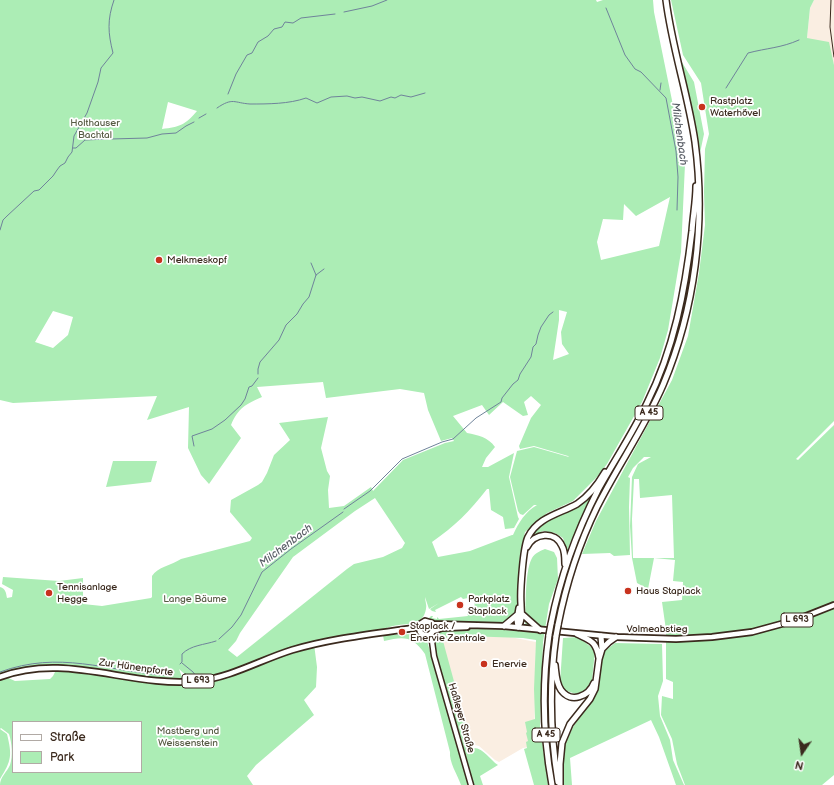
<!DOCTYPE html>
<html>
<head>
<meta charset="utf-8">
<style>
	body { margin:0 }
	#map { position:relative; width:834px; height:785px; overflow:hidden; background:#fff; font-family:"Balsamiq Sans",sans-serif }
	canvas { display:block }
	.legend { position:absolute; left:12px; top:721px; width:130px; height:52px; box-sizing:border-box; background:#fff; border:1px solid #b1aaa5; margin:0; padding:5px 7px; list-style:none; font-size:12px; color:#3b2a1e }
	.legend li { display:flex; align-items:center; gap:8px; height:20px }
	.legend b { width:20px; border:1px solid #b1aaa5 }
	.north { position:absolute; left:782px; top:733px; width:40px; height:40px; -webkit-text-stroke:3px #fff; paint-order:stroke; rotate:193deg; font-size:11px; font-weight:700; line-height:16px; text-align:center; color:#3b2a1e }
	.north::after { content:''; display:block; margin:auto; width:14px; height:18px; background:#3b2a1e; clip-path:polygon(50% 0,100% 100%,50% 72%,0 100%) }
</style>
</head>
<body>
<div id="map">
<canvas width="834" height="785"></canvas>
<ul class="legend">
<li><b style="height:5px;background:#fff"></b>Straße</li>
<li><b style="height:11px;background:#acedb5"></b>Park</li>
</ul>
<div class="north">N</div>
</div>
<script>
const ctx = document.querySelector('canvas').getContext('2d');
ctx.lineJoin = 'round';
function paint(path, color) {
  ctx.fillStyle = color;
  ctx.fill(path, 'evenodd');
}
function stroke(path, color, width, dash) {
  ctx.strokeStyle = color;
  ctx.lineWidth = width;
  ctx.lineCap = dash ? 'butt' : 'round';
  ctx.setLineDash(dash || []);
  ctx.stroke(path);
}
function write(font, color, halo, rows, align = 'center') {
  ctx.font = font + ' "Balsamiq Sans",sans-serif';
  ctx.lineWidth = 3.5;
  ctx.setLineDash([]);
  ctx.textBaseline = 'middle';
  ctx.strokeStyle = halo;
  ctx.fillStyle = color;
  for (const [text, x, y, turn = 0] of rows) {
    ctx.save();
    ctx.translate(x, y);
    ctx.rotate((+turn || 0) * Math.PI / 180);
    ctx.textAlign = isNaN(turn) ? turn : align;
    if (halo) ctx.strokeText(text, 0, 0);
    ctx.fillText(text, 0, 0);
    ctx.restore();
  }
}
const built = new Path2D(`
	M814,0H834V65L831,56L807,38L810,8Z
	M465,636L510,637L536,642L534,749L529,747L523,748L499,762L495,760L479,746L471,744L443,644V641L446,637Z`);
const green = new Path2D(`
	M0,0H596L597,2L603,0H653L654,12L685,164L681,252L668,330L660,358L642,402L607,464L596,478L573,501L547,513L525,532L520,555L517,608C515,615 510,620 503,623H434L429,618L431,616H433L432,618L437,619V617L439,619L468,616L467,613L470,612L472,609L475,608L474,600L471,601L468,598L463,599L461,597L435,610L436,612L432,611L430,609L439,603L429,609L425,597C425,601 427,605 426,609C423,627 406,623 393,626C389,627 387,628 383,629L330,637L314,644L317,667L316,687L304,700L314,715L256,765L247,776L253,785H0C0,777 7,772 10,765C13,756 12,743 9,734L1,728L0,729L7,734C12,755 12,760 0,779V587C6,589 6,593 7,598L12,597L13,590L2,584L3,577L59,581L83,578V604L102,606L151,598L152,597V576C157,567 172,565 181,559L250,541L252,538L230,512L231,500L258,485L262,482L267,473L274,455L290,440L279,423L328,417L321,448L327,471L330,476L328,490L329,508L344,506L371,487L373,491L403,460L445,443L454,441L452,438L441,441L428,410L424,393L400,389L326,398L323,382L257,387L262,397C246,404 238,408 231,425L241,438L209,484L201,475L188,448L189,407L147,420L157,396L13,403L0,400ZM168,102L197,111C185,125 180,127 162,129ZM670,197L659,246L601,260L597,242L603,219L623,220L624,204L636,216ZM559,310L567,312L561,332L562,344L569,354L553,360L559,320ZM53,311L73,317L68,335L53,348L35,342ZM531,396L541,405L531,418L519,446L520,449L534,446L568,456L569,457L534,447L517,451L510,477L518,511L520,514L523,515L534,505H537C525,512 519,522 513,535H512L470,551L438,557L432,542C455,526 469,512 487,489H489L491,510L503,517L505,529L514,528L519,519L518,517L509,477L514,453L488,467H482L486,458L495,447C488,437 478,435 467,433L453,416L482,405L489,415L503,402L523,416L528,415L524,402ZM375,498L405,543L402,548L383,557L354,564L347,569L237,657L228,650L236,641L240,633L293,557L355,511ZM60,666C101,668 140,680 180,680L182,677L179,669L190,679H208L187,684H167L144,682L64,670H56L53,676L50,679L15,681L4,676L28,669ZM13,722H141V772H13Z
	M671,0H814L810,8L807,38L829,42L834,65V421L796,459L798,460L834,425V775L822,785H685L677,764L672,739L661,715L662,696L673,699V682L666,679V630L662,602L682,600L683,582L673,581L675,560L654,558L648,589L637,583L632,558L630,526L632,477L638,464L651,457H644L633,468L628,477L630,478L629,507L630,555L614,556L610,553L582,554L596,521L672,380L688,336L699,273L705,225L704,192L705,149L709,134L701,83L683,55ZM634,479H639L640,498L672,495L674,558H633L632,519Z
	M680,59L694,82L704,134L700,153L687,87Z
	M113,461H157L151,482L106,487Z
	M591,496L567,551L563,538L555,533L543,531L531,537L538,529L551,519L572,510Z
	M545,549L554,552L557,558L558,579L549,604L543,642L540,726L548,785H534L524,749L527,748L526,742L528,741L526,733L527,732L525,722L535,719L534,689L536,640L523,638L465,636L446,638L436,632L443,630L483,629L525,631C526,614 524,572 532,558C535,553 540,551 545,549Z
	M416,634L425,642L427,641L432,658L437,657L433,640L438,639L443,641L470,740L473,748C483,747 490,760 498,765L480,776L483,785H461C457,774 449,762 450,752L425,654C413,636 404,636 384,641L383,635Z
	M578,637L595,650L592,681L586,690L576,694L564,690L560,683L563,638Z
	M615,643L662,644L663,681L658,696L660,716L670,740L673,760L684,785H676L659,737L651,720L570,758L572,785H564L563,749L573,727L598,691L601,663L605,651Z`);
const stream = new Path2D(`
	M606,8L625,55L635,69L641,72L666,98L676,151L678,177L677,210
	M344,12L372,6L387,0
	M726,88L748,53C767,48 781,48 799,40
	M660,90L661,83
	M228,94L236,74L247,55L252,53L258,42L268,36L274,29L282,27L285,22L293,23L301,18L335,14
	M217,108C233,97 234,103 250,104C268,104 289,104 306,98L317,103L331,97L347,96L355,98L362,97L380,101L391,97L395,98L401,95L411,97L425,93
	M199,118L206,114
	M111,139L147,138L162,134L176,133L186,126L194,122
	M73,148H76L85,140L108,139
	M0,230L3,220L7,216L34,191L39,190L53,176L57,170L60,166L65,163L68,157L72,152L74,136L87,113L98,82L101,68L113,53C108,33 107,20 114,0
	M311,263L316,275
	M258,374V369L260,362L279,340L286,325L297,314L303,304L309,297L316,275L324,269
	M194,446L192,436L212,429L225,420L241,405L245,399L249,387L252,386L258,378
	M344,509L370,491L402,459L442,442L453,439L476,418L501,402L502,398L513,384L518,380L520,374L531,357L533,347L536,344L538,335L541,327L549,315L553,312
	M219,639L232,627L241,615L262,572L291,549L343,512
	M182,663L193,672L196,676
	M180,664L182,662V654C191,645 204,645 216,641
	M0,672C60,650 105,671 164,675`);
const secondary = new Path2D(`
	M431,634L434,656L471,785`);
const primary = new Path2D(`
	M433,624L504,626L616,637L676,639L712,637L752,632L796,620L834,605
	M433,631L442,628L467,627
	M0,677C67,652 130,688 198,681C232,677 260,660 292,650C332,638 374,634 414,628L425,621L432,623C435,627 434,632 429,635H424L420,632L419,626`);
const motorway = new Path2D(`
	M527,547C534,533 555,530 562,546C565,551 565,558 565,564
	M522,614L540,630
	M551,624C560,578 576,533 598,490C614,461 633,433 647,403C674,349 685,291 692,231C693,216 696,201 696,186
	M558,625C566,584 579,544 597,507C618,465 645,427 663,385C695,309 706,223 695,142C688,94 672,48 666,0
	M504,626L517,615
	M518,627C523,619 521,612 521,604C520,591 523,548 528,537C538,517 559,514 577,504C589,496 598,484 605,472
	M518,627L517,620L519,608
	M577,634C591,641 596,641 599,658
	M549,635C542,684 543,736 552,785
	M556,636C549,685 550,733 558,782
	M602,649L609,642L616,637
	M555,665C556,674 556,683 561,690C571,704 589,696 594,683
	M560,785V764L562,743L570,724L590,699L595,689L599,659L602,649L601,636`);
const rail = new Path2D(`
	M831,0L830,27L834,57`);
const motorwayBridge = new Path2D(`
	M549,635L551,624
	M556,636L558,625`);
const markers = [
	[702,107,4,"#c8321e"],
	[159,260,4,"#c8321e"],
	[628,591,4,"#c8321e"],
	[49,593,4,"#c8321e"],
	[460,605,4,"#c8321e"],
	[402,632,4,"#c8321e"],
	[484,664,4,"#c8321e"]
];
const shields = [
	[649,413,28],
	[797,620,32],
	[198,681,32],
	[546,735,28]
];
const shieldNames = [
	["A 45",649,413],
	["L 693",797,620],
	["L 693",198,681],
	["A 45",546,735]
];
const poiNames = [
	["Rastplatz",710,101],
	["Waterhövel",710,113],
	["Melkmeskopf",167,260],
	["Tennisanlage",57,587],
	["Hegge",57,599],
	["Haus Staplack",636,591],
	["Parkplatz",468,599],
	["Staplack",468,611],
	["Staplack /",410,626],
	["Enervie Zentrale",410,638],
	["Enervie",492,664]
];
const parkNames = [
	["Holthauser",95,123],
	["Bachtal",95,135],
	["Lange Bäume",195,599],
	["Mastberg und",188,731],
	["Weissenstein",188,743]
];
const streetNames = [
	["Volmeabstieg",657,629],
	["Zur Hünenpforte",136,668,8],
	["Haßleyer Straße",461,718,74]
];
const waterNames = [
	["Milchenbach",679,134,82],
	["Milchenbach",286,546,-37]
];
paint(built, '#faeee2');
paint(green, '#acedb5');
stroke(stream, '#6f839a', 1);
stroke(secondary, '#3b2a1e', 7);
stroke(primary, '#3b2a1e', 8);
stroke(motorway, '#3b2a1e', 8);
stroke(secondary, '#fff', 4);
stroke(primary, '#fff', 4.5);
stroke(motorway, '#fff', 5);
stroke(rail, '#3b2a1e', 1);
stroke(motorwayBridge, '#3b2a1e', 8, []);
stroke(motorwayBridge, '#fff', 5);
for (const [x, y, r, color] of markers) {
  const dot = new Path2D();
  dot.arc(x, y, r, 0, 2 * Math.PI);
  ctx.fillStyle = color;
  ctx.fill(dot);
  stroke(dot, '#fff', 1.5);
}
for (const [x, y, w] of shields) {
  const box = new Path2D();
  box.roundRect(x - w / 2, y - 7, w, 14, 3);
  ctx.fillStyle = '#fff';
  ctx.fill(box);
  stroke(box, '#3b2a1e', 1);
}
write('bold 9px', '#3b2a1e', null, shieldNames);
write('10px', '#3b2a1e', '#fff', poiNames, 'left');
write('10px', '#575b44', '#fff', parkNames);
write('10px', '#3b2a1e', '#fff', streetNames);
write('italic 11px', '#595e66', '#fff', waterNames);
</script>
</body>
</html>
